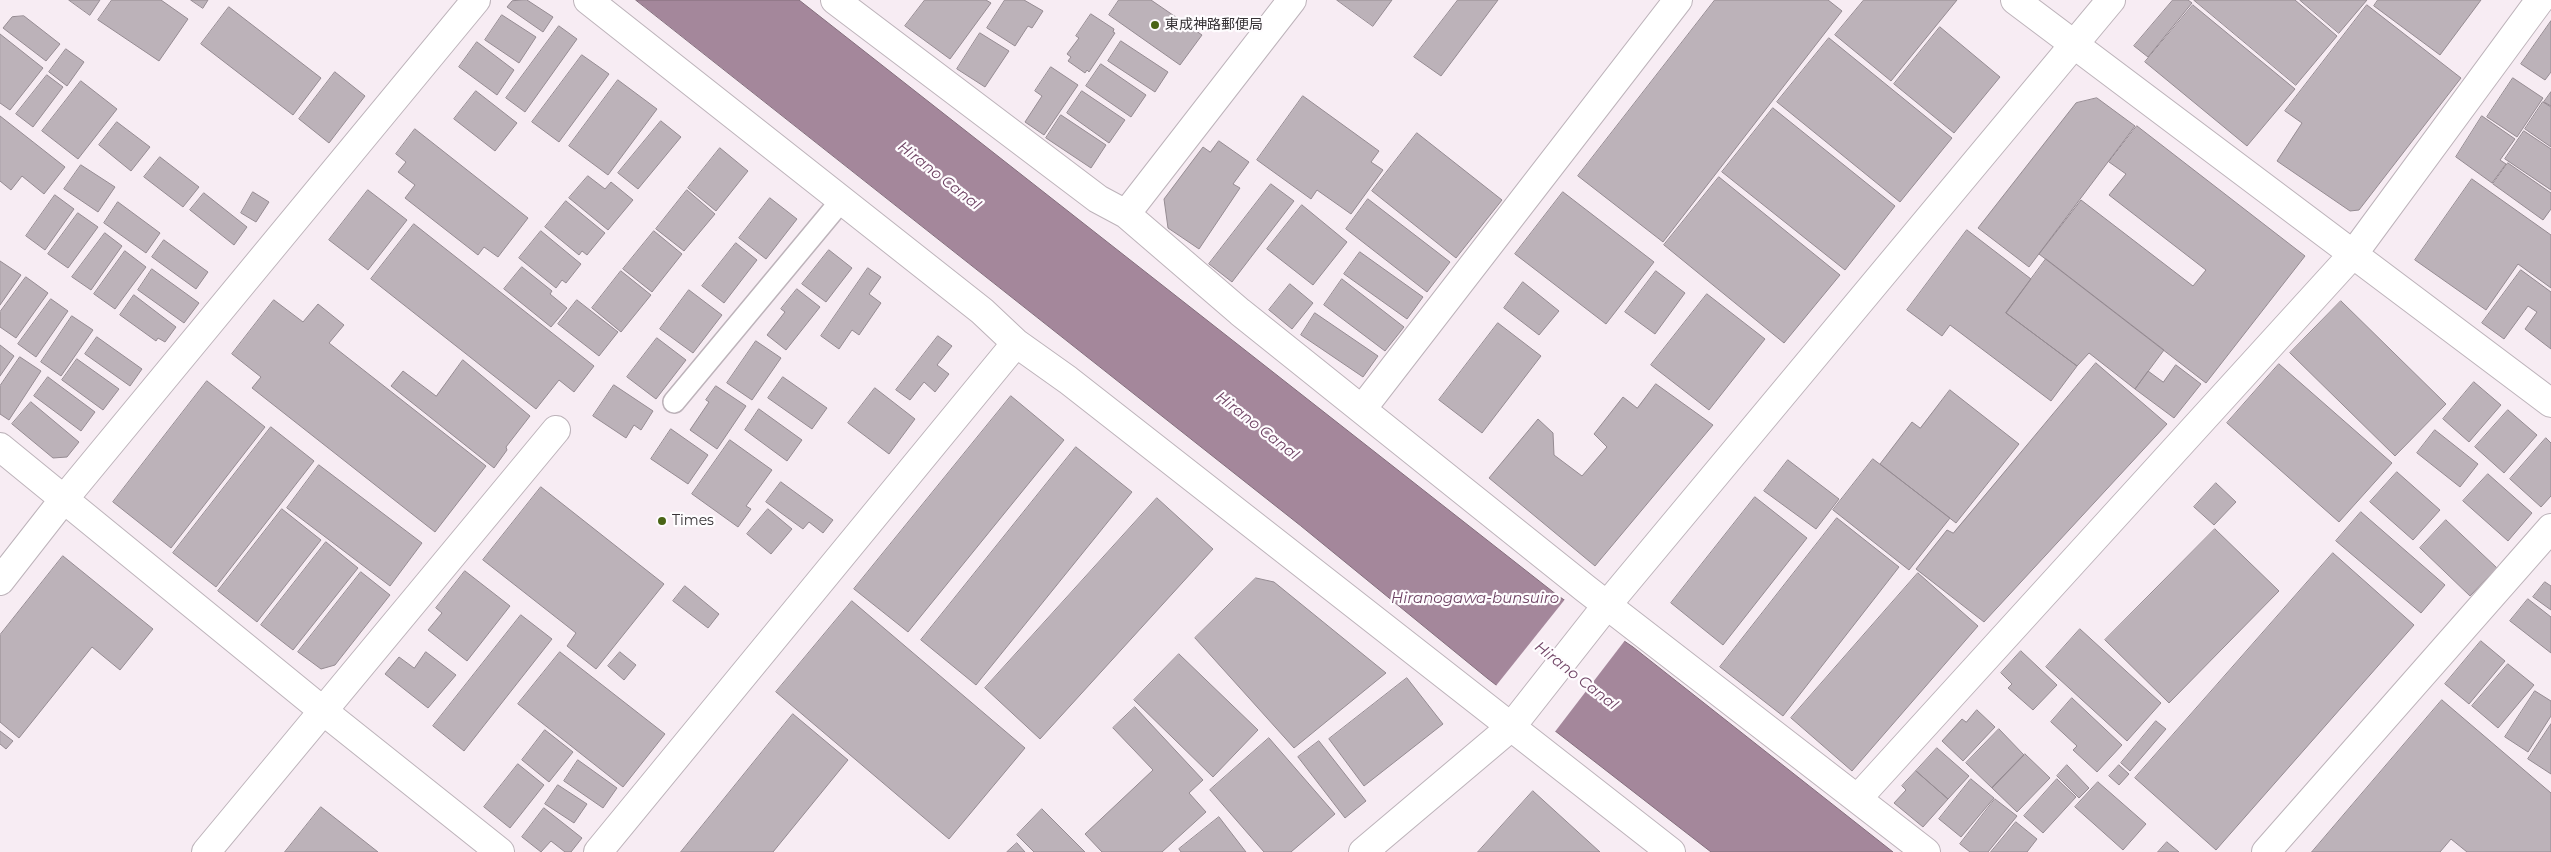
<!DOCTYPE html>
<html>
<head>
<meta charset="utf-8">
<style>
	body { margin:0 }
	canvas { display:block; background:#f7ecf3 }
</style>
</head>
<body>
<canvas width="2551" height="852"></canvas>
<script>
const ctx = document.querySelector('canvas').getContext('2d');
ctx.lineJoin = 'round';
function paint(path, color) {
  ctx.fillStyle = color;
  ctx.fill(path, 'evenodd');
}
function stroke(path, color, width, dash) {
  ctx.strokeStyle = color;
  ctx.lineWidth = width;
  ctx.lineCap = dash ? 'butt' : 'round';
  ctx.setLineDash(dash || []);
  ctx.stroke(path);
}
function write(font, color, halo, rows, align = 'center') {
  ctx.font = font + ' Montserrat,"Noto Sans JP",sans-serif';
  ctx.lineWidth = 4.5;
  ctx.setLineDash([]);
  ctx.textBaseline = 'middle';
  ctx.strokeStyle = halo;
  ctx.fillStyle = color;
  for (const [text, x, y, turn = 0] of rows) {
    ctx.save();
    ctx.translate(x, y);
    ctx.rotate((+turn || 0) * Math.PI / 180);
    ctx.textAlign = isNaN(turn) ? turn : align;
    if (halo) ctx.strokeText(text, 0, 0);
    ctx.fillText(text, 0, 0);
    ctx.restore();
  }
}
const water = new Path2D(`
	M636,0H799L1557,595L1633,647L1893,852H1711L1487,678L1301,526Z`);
const pier = new Path2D(`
	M1566,598L1626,639L1554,733L1495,687Z`);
const building = new Path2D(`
	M69,0H100L90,15Z
	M112,0H161L188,19L159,61L98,20Z
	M191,0H208L203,8Z
	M527,0L553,17L543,32L507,7L512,1Z
	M925,0H986L991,3L950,59L905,26Z
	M1005,0H1024L1043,11L1032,28L1028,26L1015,46L987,28Z
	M1119,0H1151L1202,35L1180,65L1109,15Z
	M1337,0H1392L1373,26Z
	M1458,0H1498L1441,76L1414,57Z
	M1715,0H1828L1842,11L1663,242L1578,176Z
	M1864,0H1957L1891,81L1835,35Z
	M2173,0H2188L2192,3L2148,57L2134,46Z
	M2194,0H2295L2337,36L2296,85Z
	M2300,0H2367L2339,33Z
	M2378,0H2481L2440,55L2374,6Z
	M2193,5L2295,89L2247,146L2145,62Z
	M2367,5L2461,78L2359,210L2350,211L2277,161L2302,123L2285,111Z
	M229,7L321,78L293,115L201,44Z
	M1091,14L1114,29L1113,32L1115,33L1089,72L1087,70L1085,73L1068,61L1071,57L1067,54L1079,38L1076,36Z
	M502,15L536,37L519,63L485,40Z
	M24,16L60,44L46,61L3,28L12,17Z
	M2551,21V72L2545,80L2521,64Z
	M559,26L577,39L525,112L506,98Z
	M1940,27L2000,77L1954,133L1894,84Z
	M980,33L1009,51L985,87L957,69Z
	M0,34L43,68L10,110L0,103Z
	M1829,38L1952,138L1900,202L1777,102Z
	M1121,41L1168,72L1155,92L1108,61Z
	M477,42L514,70L497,95L459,67Z
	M66,49L84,62L67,86L49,72Z
	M582,55L609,74L559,142L532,122Z
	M1101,64L1146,95L1131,117L1086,86Z
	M1051,67L1078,85L1044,135L1025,122L1042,96L1035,91Z
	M335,72L365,96L329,143L299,119Z
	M47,75L63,87L33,127L16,114Z
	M2513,78L2543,98L2517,137L2487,117Z
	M618,80L657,109L608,175L569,146Z
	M81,81L117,109L78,159L42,131Z
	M476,91L517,123L495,151L454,119Z
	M1082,91L1125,120L1109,143L1067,113Z
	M2551,92V106L2544,102Z
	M1303,96L1379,151L1371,162L1383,170L1351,214L1317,190L1311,199L1257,160Z
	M2097,98L2135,126L2029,267L1978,228L2076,103Z
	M2543,102L2551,107V147L2525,129Z
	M1773,108L1895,206L1845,270L1722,172Z
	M1061,115L1106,145L1091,168L1046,138Z
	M0,116L65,167L44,194L22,176L11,190L0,181Z
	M2482,116L2515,139L2500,160L2506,164L2492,183L2456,157Z
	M661,121L681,137L638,189L618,173Z
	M117,122L150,147L131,171L99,145Z
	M2137,126L2305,256L2206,383L2039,254L2081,200L2193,286L2206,270L2109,195L2126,174L2109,162Z
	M415,129L528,218L498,257L484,247L478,255L405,198L415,185L398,172L406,162L396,154Z
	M2524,131L2551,149V190L2505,159Z
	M1417,133L1502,200L1456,258L1372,191Z
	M1219,141L1249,162L1233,184L1240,188L1199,249L1168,228L1164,199L1203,147L1210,152Z
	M720,148L748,171L716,211L688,188Z
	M160,157L199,187L183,207L144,177Z
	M2508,163L2551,193V209L2543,220L2493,184Z
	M81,165L115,187L98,212L64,189Z
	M588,176L605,189L611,182L633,200L608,230L569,198Z
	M1719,177L1840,275L1784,343L1664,245Z
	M2472,179L2551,235V288L2518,264L2486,310L2415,260Z
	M1271,184L1294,201L1232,282L1209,264Z
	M368,190L407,220L368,270L329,240Z
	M687,190L715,214L684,251L656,229Z
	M253,192L269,202L256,222L241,213Z
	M1563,192L1654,262L1606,324L1515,254Z
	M204,193L247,227L234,245L190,210Z
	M55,195L74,209L45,250L26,236Z
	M770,198L797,219L766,259L739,238Z
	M1368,199L1450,262L1427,292L1346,229Z
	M566,201L605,233L587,255L582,251L579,255L545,227Z
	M118,202L160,233L146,253L104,223Z
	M1302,205L1347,242L1313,285L1267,249Z
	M78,213L98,227L68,268L48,254Z
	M414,224L594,366L574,392L559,380L536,409L371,279Z
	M1967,230L2031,279L2006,313L2077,366L2051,401L1950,325L1942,336L1907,310Z
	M541,231L581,264L566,283L562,280L556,288L519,258Z
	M654,231L682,254L652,292L623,269Z
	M105,233L122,246L91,290L72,277Z
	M164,240L208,272L196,289L152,257Z
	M736,243L757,260L724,303L702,286Z
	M829,250L852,268L826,302L802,284Z
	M125,251L146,267L115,309L94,294Z
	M1360,252L1423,297L1407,319L1344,274Z
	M2046,259L2164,350L2135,389L2089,353L2077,366L2006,313Z
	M0,261L21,275L0,305Z
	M522,267L552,291L550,294L567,308L551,327L504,289Z
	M868,268L881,277L869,294L881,303L859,335L852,330L839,349L821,336Z
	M152,269L199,303L184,323L138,290Z
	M2521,270L2551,292V349L2525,329L2537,312L2528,306L2504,339L2482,323Z
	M621,271L651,295L621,332L592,308Z
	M1656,271L1685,293L1655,334L1625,312Z
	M26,277L48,293L16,338L0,327V312Z
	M1342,279L1404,327L1385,351L1324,305Z
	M1523,282L1559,311L1539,335L1504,308Z
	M1290,284L1313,303L1292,329L1269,310Z
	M797,289L820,307L786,350L767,335L785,312L781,309Z
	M689,290L722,315L693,353L660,329Z
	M1707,294L1765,339L1709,410L1651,365Z
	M134,295L176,327L165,342L158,338L156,341L120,315Z
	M51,299L68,311L36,357L18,344Z
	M274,300L303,322L318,304L344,325L329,343L486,466L435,532L252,388L261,377L232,354Z
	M577,300L618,332L599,356L558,324Z
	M2341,301L2446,404L2395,456L2290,353Z
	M1315,313L1378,356L1363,377L1301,335Z
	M72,316L93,330L61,376L41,362Z
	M1498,323L1541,356L1482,433L1439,400Z
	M938,336L952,346L937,365L949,374L935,392L924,382L910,400L896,390Z
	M97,337L142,369L130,386L85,354Z
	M657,338L686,360L656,399L627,377Z
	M756,341L781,358L752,400L727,383Z
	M0,345L14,356L0,376Z
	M20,357L41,371L9,420L0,414V386Z
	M77,359L119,389L103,410L62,380Z
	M463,360L530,416L506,447L507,450L494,468L391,386L403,371L436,396Z
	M2096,363L2167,424L1984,622L1916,569L1947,530L1953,533Z
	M2279,364L2392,463L2339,522L2227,423Z
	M2176,365L2201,384L2174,418L2135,389L2148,371L2163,382Z
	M48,377L95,412L81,431L34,396Z
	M783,377L827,408L812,429L768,398Z
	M207,381L265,427L171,548L113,502Z
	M2474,382L2501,405L2469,442L2443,419Z
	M1656,384L1713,425L1595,566L1489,478L1538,419L1553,433L1554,455L1582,476L1607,447L1594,434L1623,397L1637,408Z
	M614,385L653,411L641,430L634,425L626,438L593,416Z
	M716,386L746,406L717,449L690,430L709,402L706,400Z
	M875,388L915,419L889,454L848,423Z
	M1950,390L2019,444L1956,523L1880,464L1912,422L1920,428Z
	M1011,396L1064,440L908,632L854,589Z
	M31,402L79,442L67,457L53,458L12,424Z
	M759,409L802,440L787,461L745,430Z
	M2508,410L2537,435L2504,473L2475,447Z
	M271,427L314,461L216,587L173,553Z
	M671,429L708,455L688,484L651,459Z
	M2435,430L2478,464L2460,487L2417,453Z
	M2546,438L2551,443V496L2541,507L2510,479Z
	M730,440L772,470L746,506L751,509L738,527L692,494Z
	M1076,447L1132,492L976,685L921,640Z
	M1873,459L1950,518L1909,570L1833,510Z
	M1788,460L1839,499L1816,529L1764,491Z
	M319,465L422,543L390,586L287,508Z
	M2397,472L2440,510L2413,540L2370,502Z
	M2488,474L2532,513L2508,541L2463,501Z
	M781,482L833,520L823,533L809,522L803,529L766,502Z
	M2216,483L2236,502L2214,525L2194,507Z
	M541,487L664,584L596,669L567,646L576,633L483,560Z
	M1755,497L1807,538L1723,645L1671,603Z
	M1157,498L1213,549L1040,739L985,688Z
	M282,509L321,540L257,622L218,591Z
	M768,509L792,529L771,554L747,534Z
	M2361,512L2445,585L2421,613L2336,541Z
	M1837,518L1899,567L1783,716L1720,667Z
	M2446,520L2497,568L2470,596L2420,548Z
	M2215,529L2279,591L2169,703L2105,640Z
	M326,542L358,568L293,650L261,625Z
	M2333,553L2414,625L2216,850L2135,778Z
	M63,556L153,629L120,670L92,647L19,738L0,722V635Z
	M465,571L510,606L467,661L428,630L442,613L436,608Z
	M361,572L390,595L335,665L321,669L298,652Z
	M1918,573L1978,626L1852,771L1791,718Z
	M1256,578L1274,582L1386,673L1294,748L1195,638Z
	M2545,582L2551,586V610L2533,597Z
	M685,586L719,614L708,628L673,601Z
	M2528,599L2551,617V653L2510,621Z
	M852,601L1025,748L949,839L776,692Z
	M521,615L552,639L464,751L433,726Z
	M2080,629L2161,703L2127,741L2046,667Z
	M2481,641L2505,661L2469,704L2445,684Z
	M2021,651L2057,685L2033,710L2008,688L2012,684L2001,673Z
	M426,652L456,675L428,708L385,674L399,657L414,668Z
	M560,652L665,734L623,787L518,704Z
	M620,652L636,665L624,680L608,666Z
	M1179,654L1258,730L1213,777L1134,700Z
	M2508,664L2534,685L2498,728L2472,706Z
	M1407,678L1443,724L1364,786L1329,739Z
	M2535,691L2551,701V716L2528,752L2505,737Z
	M2072,698L2122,745L2097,772L2073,750L2077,746L2051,722Z
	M2442,700L2551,793V852H2467L2451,839L2440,852H2312Z
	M1135,707L1203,780L1189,793L1206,812L1162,852H1102L1085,834L1153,770L1113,728Z
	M1977,710L1995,727L1963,761L1942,741L1962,719L1966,722Z
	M793,714L848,760L773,852H681Z
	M2156,721L2166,729L2130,771L2121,763Z
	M2551,724V774L2528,759Z
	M1999,729L2024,755L1992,788L1966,763Z
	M545,730L573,752L549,782L522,760Z
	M0,731L13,741L6,749L0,744Z
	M1269,738L1335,814L1291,852H1264L1210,790Z
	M1319,741L1366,801L1345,818L1298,757Z
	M1937,748L1969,776L1948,799L1916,771Z
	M2025,754L2050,778L2017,812L1992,788Z
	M578,760L617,788L603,808L564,781Z
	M518,764L544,785L510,828L484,807Z
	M2067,765L2089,788L2079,798L2057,776Z
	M2119,765L2129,774L2119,785L2109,776Z
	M1916,771L1948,799L1923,827L1894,803L1906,790L1902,786Z
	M1971,779L1994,798L1961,837L1939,819Z
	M2057,779L2076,797L2043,833L2024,816Z
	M2098,782L2146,824L2123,850L2075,807Z
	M558,785L587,804L574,823L545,804Z
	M1533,791L1600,852H1478Z
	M1995,799L2017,816L1988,852H1970L1960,844Z
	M321,807L378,852H285Z
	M544,808L582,838L571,852H565L551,841L541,852L522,837Z
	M1042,809L1085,852H1034L1017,835Z
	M1219,817L1246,852H1181L1179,849Z
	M2016,822L2037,839L2027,852H1991Z
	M2167,842L2179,852H2158Z
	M1017,843L1025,852H1007Z`);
const service = new Path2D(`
	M674,402L841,201`);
const minor = new Path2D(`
	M588,0L982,311L1016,343L1068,380L1671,852
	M835,0L1098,199L1126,214L1240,312L1586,589L1926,852
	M2015,0L2551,403
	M1126,214L1292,0
	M1362,409L1678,0
	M0,447L322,710L500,852
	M0,581L64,499L476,0
	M1858,798L2354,253L2540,0
	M206,852L556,430
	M598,852L1016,343
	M2266,852L2551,528`);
const tertiary = new Path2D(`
	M1363,852L1511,727L1607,605L2111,0`);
const markers = [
	[1155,25,5,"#496415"],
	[662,521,5,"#496415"]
];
const poiNames = [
	["東成神路郵便局",1165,25],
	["Times",672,521]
];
const waterNames = [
	["Hirano Canal",939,176,38],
	["Hirano Canal",1257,426,38],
	["Hiranogawa-bunsuiro",1475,599],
	["Hirano Canal",1576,676,38]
];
paint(water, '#a4879b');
stroke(water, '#836e7c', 1);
paint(pier, '#f7ecf3');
paint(building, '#bcb2b9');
stroke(building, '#958b92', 1);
stroke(service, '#bdb3ba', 24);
stroke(minor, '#bdb3ba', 30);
stroke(tertiary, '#bdb3ba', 30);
stroke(service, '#fff', 21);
stroke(minor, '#fff', 28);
stroke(tertiary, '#fff', 28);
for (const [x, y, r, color] of markers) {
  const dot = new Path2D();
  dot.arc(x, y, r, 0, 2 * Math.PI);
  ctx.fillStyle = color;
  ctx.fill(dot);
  stroke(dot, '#fefcfe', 2);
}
write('14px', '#363235', '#fefcfe', poiNames, 'left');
write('italic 15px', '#704465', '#fefcfe', waterNames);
</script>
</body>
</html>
